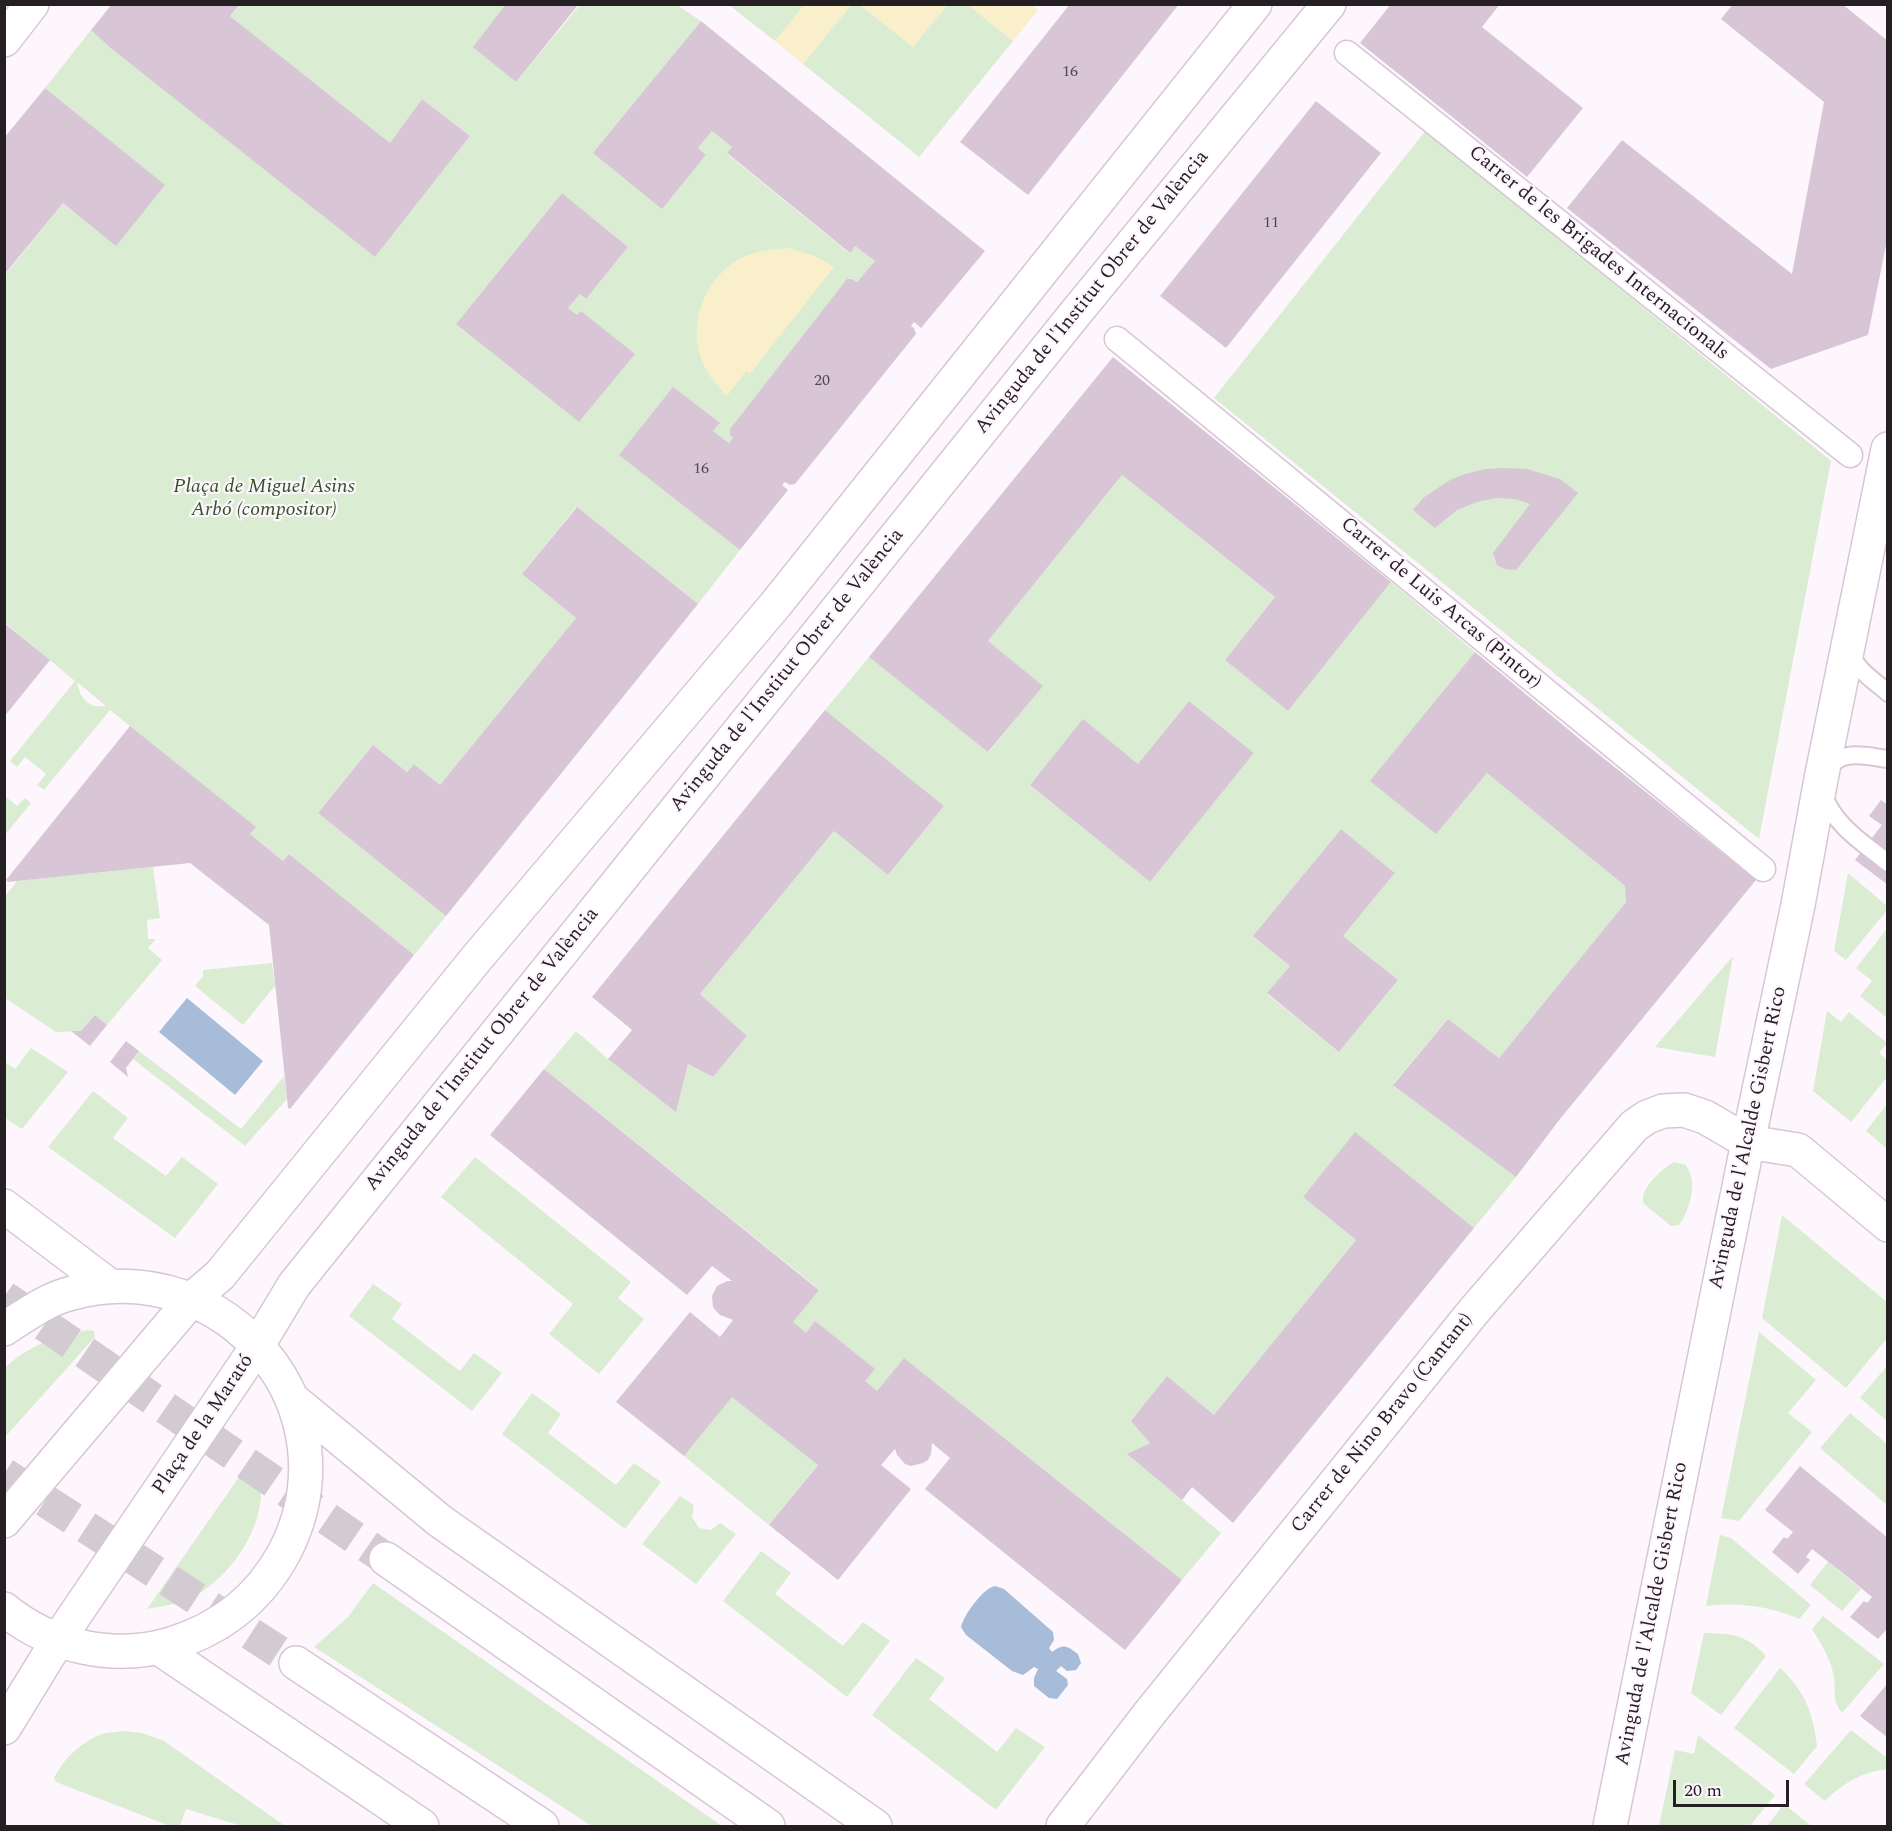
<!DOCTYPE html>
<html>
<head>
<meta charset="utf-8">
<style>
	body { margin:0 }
	#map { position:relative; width:1892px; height:1831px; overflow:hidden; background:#fef6fd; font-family:Spectral,serif }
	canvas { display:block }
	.frame { position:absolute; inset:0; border:6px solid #251f24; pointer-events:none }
	.scale { position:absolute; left:1673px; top:1780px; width:116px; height:27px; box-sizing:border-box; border:3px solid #251f24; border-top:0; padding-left:8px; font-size:18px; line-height:21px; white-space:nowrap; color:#251f24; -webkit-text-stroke:4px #fef6fd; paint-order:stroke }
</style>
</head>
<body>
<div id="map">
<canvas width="1892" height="1831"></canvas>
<div class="frame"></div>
<div class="scale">20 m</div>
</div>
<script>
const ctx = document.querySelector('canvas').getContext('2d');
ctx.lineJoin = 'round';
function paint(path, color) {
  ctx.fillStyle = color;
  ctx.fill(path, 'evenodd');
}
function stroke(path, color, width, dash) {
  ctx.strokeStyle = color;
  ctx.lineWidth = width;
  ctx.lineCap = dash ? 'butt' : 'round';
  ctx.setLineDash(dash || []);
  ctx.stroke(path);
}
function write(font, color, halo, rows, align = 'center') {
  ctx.font = font + ' Spectral,serif';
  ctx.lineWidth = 4.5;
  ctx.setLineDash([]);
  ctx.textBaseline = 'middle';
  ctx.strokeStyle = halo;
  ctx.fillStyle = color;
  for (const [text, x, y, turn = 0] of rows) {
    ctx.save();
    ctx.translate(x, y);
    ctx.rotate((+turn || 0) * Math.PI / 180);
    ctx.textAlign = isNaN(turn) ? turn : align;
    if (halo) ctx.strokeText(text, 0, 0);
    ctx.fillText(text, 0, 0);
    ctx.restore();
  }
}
const green = new Path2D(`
	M240,5H506L474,46L516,82L580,5H677L701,21L594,153L662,208L706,155L698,148L712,131L732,147L727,154L849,253L855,246L875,261L857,282L852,279L847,280L730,429V435L733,438L729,443L713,431L719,424L620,455L740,550L698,604L576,507L522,574L576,618L440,785L414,764L407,772L373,745L318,813L446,916L414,955L289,854L283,861L250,834L255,827L110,710L44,790L37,785L46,774L25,757L17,767L10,761L75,681L5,623V275L63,203L116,245L147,171L45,88L91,30L375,257L470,136L422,99L390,143L230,16ZM562,193L628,247L586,299L580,294L568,308L577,315L581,311L634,354L579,422L456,324ZM77,682L106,706C88,709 80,698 77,682Z
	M729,5H805L775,41Z
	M851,5H860L913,47L947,5H968L1013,41L919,157L803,64Z
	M1426,130L1831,461L1759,839L1214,398Z
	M1122,475L1275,597L1225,660L1288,711L1391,582L1475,652L1371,781L1436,833L1487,773L1625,886L1626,902L1499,1058L1448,1019L1393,1084L1516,1177L1474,1228L1355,1133L1303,1197L1356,1240L1214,1415L1167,1376L1132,1421L1150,1443L1127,1454L1221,1533L1182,1580L904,1358L769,1525L684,1456L819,1289L544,1069L576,1031L608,1059L676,1111L688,1064L713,1077L747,1036L700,994L834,831L888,875L944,806L825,710L869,657L989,752L1042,686L988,641ZM1189,701L1254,753L1150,882L1030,785L1083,720L1138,764ZM1341,829L1395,873L1343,936L1398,980L1339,1052L1267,994L1290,966L1253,936Z
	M5,796L17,806L25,798L31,803L5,835Z
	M153,867L160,918L147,920L148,939H156L148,948L162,960L107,1025L95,1015L81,1031L56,1032L5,998L4,898L17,881Z
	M1848,873L1887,906L1888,909L1846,960L1834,951Z
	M1887,929L1888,1018H1887L1860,996L1872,981L1856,968Z
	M1733,956L1715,1057L1655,1047Z
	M272,963L275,986L243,1025L195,986L203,976V970Z
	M1827,1011L1841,1022L1849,1012L1887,1043L1879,1053L1887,1060V1077L1851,1122L1813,1091Z
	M31,1048L68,1072L22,1129L5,1118V1062L15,1069Z
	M139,1051L241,1129L284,1076L287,1099L245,1146L133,1059Z
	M93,1091L128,1118L113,1138L166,1176L182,1157L218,1184L175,1238L48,1147Z
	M1887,1104V1149L1866,1131Z
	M475,1157L631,1282L618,1298L644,1319L599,1374L549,1334L573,1304L441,1197Z
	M1674,1162L1686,1165C1689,1171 1692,1177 1692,1183C1693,1196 1687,1215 1679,1225L1671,1226L1644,1204C1638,1189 1662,1169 1674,1162Z
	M1782,1215L1887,1302V1338L1846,1388L1762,1318Z
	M373,1284L402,1304L392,1319L460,1371L474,1353L502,1373L472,1411L349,1316Z
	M87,1330L94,1331L95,1337L5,1437V1368C27,1346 57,1336 87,1330Z
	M1759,1332L1816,1380L1788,1413L1812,1432L1739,1521L1721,1518Z
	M1887,1366V1421L1860,1398Z
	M532,1393L561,1414L548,1433L616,1485L634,1463L661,1482L625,1529L502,1434Z
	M1850,1413L1887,1444V1505L1820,1448Z
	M253,1457L257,1459C259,1471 262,1484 261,1496C258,1535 232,1572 200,1593C185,1603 165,1606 147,1609Z
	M680,1496L694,1505L692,1517L699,1528L711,1530L720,1523L736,1534L696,1584L642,1544Z
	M1720,1535L1731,1538L1811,1605L1799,1619C1769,1606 1738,1602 1706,1606Z
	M761,1551L791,1573L775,1594L843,1646L863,1622L890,1641L847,1697L723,1601Z
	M1828,1562L1861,1589L1842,1611L1810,1585Z
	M373,1583L722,1826H592L314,1647L348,1617Z
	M1823,1616L1884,1664L1842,1713C1831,1697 1836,1693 1834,1677C1831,1660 1821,1643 1812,1629Z
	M1704,1633C1731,1633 1747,1635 1766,1656L1721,1715L1691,1693Z
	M916,1658L945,1678L929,1699L997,1752L1016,1728L1045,1747L996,1810L872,1715Z
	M1780,1668C1805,1691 1813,1713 1817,1746L1794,1774L1734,1728Z
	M1851,1730L1887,1758V1769C1862,1772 1843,1783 1825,1801L1804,1784Z
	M125,1731L142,1733L164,1741L285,1826H242L186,1809L180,1826H170L56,1782L54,1778C64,1758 83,1740 105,1733C111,1732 118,1732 125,1731Z
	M1698,1735L1775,1795L1750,1826H1659L1675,1750L1694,1754Z
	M1784,1804L1811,1826H1767Z`);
const sand = new Path2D(`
	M805,4L851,5L803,64L775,41Z
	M860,5H947L913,47Z
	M968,5H1032L1038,10L1013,41Z
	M789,248L815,256L834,267L750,374L746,371L727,396C716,385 706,373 701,358C688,323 705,280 736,261C752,251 771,249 789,248Z`);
const water = new Path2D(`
	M187,998L263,1061L235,1095L159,1032Z
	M995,1586L1004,1589L1053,1632L1054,1640L1049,1648L1052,1652C1064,1643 1067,1646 1078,1654L1081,1663L1076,1670L1067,1671L1061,1666L1056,1671L1067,1679L1068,1685L1057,1699L1049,1698L1034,1686V1678L1038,1669L1034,1667L1023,1675L1012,1671L966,1635L961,1627C964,1615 983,1588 995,1586Z`);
const building = new Path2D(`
	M112,4H240L230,16L390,143L422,99L470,136L375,257L112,49L91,30Z
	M506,4H579L516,82L473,47Z
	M1070,4H1179L1028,195L960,142Z
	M1391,4H1500L1482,27L1583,108L1527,177L1360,43Z
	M1733,4H1842L1888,41V235L1868,335L1771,369L1567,208L1622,140L1792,274L1824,102L1721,19Z
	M701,21L985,251L921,328L914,322L911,326L914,328L916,334L795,484L790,485L785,482L782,485L788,490L740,550L619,455L673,387L720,423L713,431L729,443L733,438L730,435V429L847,279H852L857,282L875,261L855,246L850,253L727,153L732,147L712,131L698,148L706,155L662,209L593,153Z
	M45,88L165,185L116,246L63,203L4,275V138Z
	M1316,101L1381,153L1226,348L1160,296Z
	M562,193L628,247L586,299L580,294L568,308L577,315L581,311L635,354L579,422L456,324Z
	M1113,357L1391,582L1288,711L1225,660L1275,597L1122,475L988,641L1043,686L988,752L869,657Z
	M1502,468L1527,469L1560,479L1578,493L1516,570L1505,569L1497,565L1493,553L1530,504L1515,499L1496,498L1477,502L1457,510L1435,528L1413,510L1423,498L1450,480L1465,474L1486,469Z
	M577,507L698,604L446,916L318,813L373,745L407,772L414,764L440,785L576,618L522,574Z
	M4,623L50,660L4,717Z
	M1475,652L1587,745L1756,880L1560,1119L1516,1177L1393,1085L1448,1019L1499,1058L1626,902L1625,886L1487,773L1436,834L1370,781Z
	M1189,701L1254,753L1150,882L1030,785L1083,719L1138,764Z
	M825,710L944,806L888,875L834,831L700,994L747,1036L713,1077L688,1064L676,1112L608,1059L632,1030L592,997Z
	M130,726L256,827L250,834L283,861L289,854L414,955L290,1109L288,1108L269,925L190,863L8,882L6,880Z
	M1881,800L1888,805V885L1855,860L1882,825L1869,816Z
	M1341,829L1395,873L1343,936L1398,980L1339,1052L1267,993L1290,966L1253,936Z
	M95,1015L107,1025L90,1046L71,1031H81Z
	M126,1041L139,1051L126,1068L128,1077L110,1062Z
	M544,1069L819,1290L793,1322L806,1333L815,1321L875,1369L865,1381L877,1391L904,1358L1182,1580L1125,1650L925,1489L950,1458L932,1443L931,1454L928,1460L923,1463L911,1466L905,1464L897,1455L895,1449L881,1465L911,1489L838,1580L769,1525L818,1465L732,1397L684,1456L616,1402L690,1312L720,1337L733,1320L720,1315L716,1311L713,1307L712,1296L717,1286L727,1281H732L712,1266L687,1295L490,1135Z
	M1355,1132L1474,1228L1233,1523L1192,1487L1182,1500L1127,1454L1150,1443L1131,1421L1167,1376L1214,1415L1356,1240L1303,1197Z
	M1800,1466L1888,1538V1628L1878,1639L1850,1617L1864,1601L1867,1603L1872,1597L1845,1575L1812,1549L1806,1557L1810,1560L1798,1574L1772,1552L1784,1537L1787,1539L1793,1532L1765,1510Z
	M1888,1683V1738L1860,1716Z`);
const trunkTunnel = new Path2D(`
	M4,1297L386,1559
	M4,1474L296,1663`);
const service = new Path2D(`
	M1851,651C1854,669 1875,681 1888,693
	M1826,771C1841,748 1865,756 1888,759
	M1823,794C1835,826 1862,842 1888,863`);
const pedestrian = new Path2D(`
	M1347,53L1850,455
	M1117,339L1763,869`);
const minor = new Path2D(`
	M4,40L32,4
	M1063,1826L1149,1714L1473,1312L1634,1126L1647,1117L1663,1111L1684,1110L1705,1117L1748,1142L1798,1150L1888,1225
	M1610,1826L1748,1142L1798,905L1821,779L1888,449`);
const primary = new Path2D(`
	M4,1206L110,1286
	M4,1329C26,1315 47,1299 72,1293C227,1252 359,1410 284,1553C259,1599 220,1629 171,1644C114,1661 50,1647 4,1609
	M292,1399L440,1521L875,1826
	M4,1521L192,1299L220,1275L476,959L776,604L1255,4
	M159,1648L422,1826
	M4,1728L58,1640L258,1345L294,1285L1074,315L1329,4`);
const trunk = new Path2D(`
	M386,1559L768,1826
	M296,1663L542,1826`);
const numberNames = [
	["16",1070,73],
	["11",1271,224],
	["20",822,382],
	["16",701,470]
];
const streetNames = [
	["Carrer de les Brigades Internacionals",1598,254,39],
	["Avinguda de l'Institut Obrer de València",1093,293,-51],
	["Carrer de Luis Arcas (Pintor)",1440,604,40],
	["Avinguda de l'Institut Obrer de València",788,671,-51],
	["Avinguda de l'Institut Obrer de València",483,1050,-51],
	["Avinguda de l'Alcalde Gisbert Rico",1749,1138,-78],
	["Carrer de Nino Bravo (Cantant)",1383,1424,-51],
	["Plaça de la Marató",204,1425,-56],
	["Avinguda de l'Alcalde Gisbert Rico",1653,1614,-79]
];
const parkNames = [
	["Plaça de Miguel Asins",264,488],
	["Arbó (compositor)",264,511]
];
paint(green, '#daecd2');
paint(sand, '#f9efca');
paint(water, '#a6bcd9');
paint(building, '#d8c6d6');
stroke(trunkTunnel, '#d3cbd2', 33, [33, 16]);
stroke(service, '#d8c6d6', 20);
stroke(pedestrian, '#d8c6d6', 27);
stroke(minor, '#d8c6d6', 36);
stroke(primary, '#d8c6d6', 36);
stroke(trunk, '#d8c6d6', 36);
stroke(service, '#fff', 16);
stroke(pedestrian, '#fff', 24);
stroke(minor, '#fff', 33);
stroke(primary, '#fff', 33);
stroke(trunk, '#fff', 33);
write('16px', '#524950', null, numberNames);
write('20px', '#251f24', '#fef6fd', streetNames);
write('italic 20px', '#335125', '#fef6fd', parkNames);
</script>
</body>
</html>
